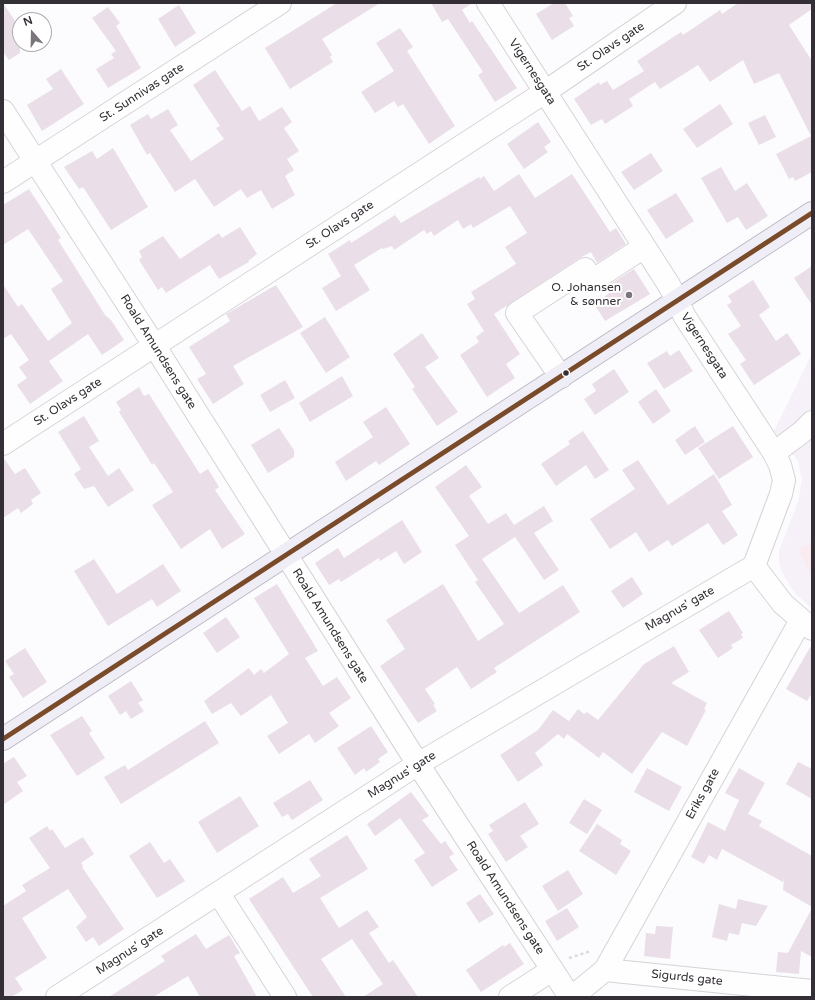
<!DOCTYPE html>
<html>
<head>
<meta charset="utf-8">
<style>
	body { margin:0 }
	#map { position:relative; width:815px; height:1000px; overflow:hidden; background:#fcfbfd; font-family:"Varela Round",sans-serif }
	canvas { display:block }
	.frame { position:absolute; inset:0; border:4px solid #342f36; pointer-events:none }
	.north { position:absolute; left:12px; top:12px; width:40px; height:40px; box-sizing:border-box; background:#fff; border:1px solid #aeacaf; border-radius:50%; rotate:340deg; font-size:11px; font-weight:700; line-height:16px; text-align:center; color:#342f36 }
	.north::after { content:''; display:block; margin:auto; width:14px; height:18px; background:#7a767c; clip-path:polygon(50% 0,100% 100%,50% 72%,0 100%) }
</style>
</head>
<body>
<div id="map">
<canvas width="815" height="1000"></canvas>
<div class="frame"></div>
<div class="north">N</div>
</div>
<script>
const ctx = document.querySelector('canvas').getContext('2d');
ctx.lineJoin = 'round';
function paint(path, color) {
  ctx.fillStyle = color;
  ctx.fill(path, 'evenodd');
}
function stroke(path, color, width, dash) {
  ctx.strokeStyle = color;
  ctx.lineWidth = width;
  ctx.lineCap = dash ? 'butt' : 'round';
  ctx.setLineDash(dash || []);
  ctx.stroke(path);
}
function write(font, color, halo, rows, align = 'center') {
  ctx.font = font + ' "Varela Round",sans-serif';
  ctx.lineWidth = 4;
  ctx.setLineDash([]);
  ctx.textBaseline = 'middle';
  ctx.strokeStyle = halo;
  ctx.fillStyle = color;
  for (const [text, x, y, turn = 0] of rows) {
    ctx.save();
    ctx.translate(x, y);
    ctx.rotate((+turn || 0) * Math.PI / 180);
    ctx.textAlign = isNaN(turn) ? turn : align;
    if (halo) ctx.strokeText(text, 0, 0);
    ctx.fillText(text, 0, 0);
    ctx.restore();
  }
}
const built = new Path2D(`
	M812,354V609L794,592L784,576L779,564V551L798,502L802,480L798,461L774,431Z`);
const green = new Path2D(`
	M812,542V576L798,550Z`);
const building = new Path2D(`
	M3,3L20,28V53L9,60L3,52Z
	M337,3H380L322,39L332,55L330,57L333,62L290,89L265,48Z
	M431,3H472L462,10L470,23L472,21L517,88L495,102L478,75L483,72L448,19L442,22Z
	M554,3H565L573,16L569,18L574,26L552,40L536,14Z
	M738,3H812V9L789,25L812,61V172L795,181L793,177L789,179L776,154L811,136L779,73L754,84L743,60L710,82L698,65L660,89L655,82L629,99L633,106L605,124L602,119L591,125L574,99L599,82L600,85L607,81L613,90L644,71L637,61L681,32L683,35L720,10L722,14Z
	M179,5L196,33L175,47L158,19Z
	M108,7L120,23L116,26L141,68L108,88L96,69L114,58L111,54L116,51L92,18Z
	M400,28L413,47L407,51L455,126L429,144L403,104L398,107L394,101L375,113L361,92L394,71L376,43Z
	M61,69L84,104L42,131L27,105L53,89L46,79Z
	M215,70L242,111L250,106L259,121L282,107L292,122L284,128L299,151L287,159L294,170L285,176L295,195L272,209L261,190L247,198L241,189L214,207L195,179L175,192L150,153L147,155L130,125L148,114L151,119L168,109L178,125L170,130L191,161L224,139L216,128L220,126L193,85Z
	M720,104L733,124L697,148L683,129Z
	M765,115L776,137L759,145L748,123Z
	M538,122L551,142L544,147L548,152L524,169L507,144Z
	M113,148L148,207L111,230L83,187L79,189L77,186L64,167L92,151L97,159Z
	M651,153L663,171L634,190L621,172Z
	M721,167L735,191L747,183L768,216L746,230L738,217L727,223L701,178Z
	M519,174L535,198L572,174L610,232L616,228L626,244L597,263L591,252L578,259L494,314L520,354L506,364L515,378L487,397L460,355L479,342L476,337L484,331L467,304L475,299L471,292L516,264L505,247L527,233L510,206L473,228L471,224L463,229L458,220L434,236L431,231L427,234L424,230L394,250L392,246L383,249L382,248L354,265L370,290L336,311L322,288L341,276L328,254L350,240L351,243L395,215L401,223L479,177L480,179L484,176L494,191Z
	M29,189L61,238L58,240L105,315L111,320L124,340L102,355L88,334L49,361L63,381L30,404L17,385L27,378L19,367L29,360L11,334L3,339V284L18,307L22,304L48,341L72,323L51,289L63,281L28,229L3,245V205Z
	M676,193L694,221L666,239L647,210Z
	M240,227L257,254L248,261L249,262L219,279L210,265L166,293L162,287L158,290L139,260L142,257L139,251L163,236L180,259L219,233L222,238Z
	M812,266V305L794,278Z
	M634,269L650,294L605,321L594,304L615,289L612,283Z
	M753,280L770,307L759,315L776,341L787,333L801,354L754,385L740,364L746,360L728,334L741,326L727,305L732,302L728,296Z
	M276,285L303,327L233,366L244,384L213,404L197,379L206,374L189,347L230,321L226,314Z
	M325,317L350,357L326,373L300,333Z
	M422,333L439,358L425,367L458,412L437,426L412,389L415,387L393,354Z
	M679,350L693,371L664,389L647,363L667,351L670,356Z
	M614,369L629,392L595,415L584,399L596,391L592,384Z
	M342,376L353,396L310,422L299,403Z
	M285,380L295,398L270,412L260,395Z
	M139,387L144,396L149,394L200,474L208,469L219,487L215,490L245,534L222,549L210,529L181,549L152,505L173,492L154,463L152,465L119,412L121,410L116,402Z
	M656,389L671,411L653,424L638,402Z
	M386,407L410,444L379,465L376,461L346,481L335,462L373,437L363,422Z
	M84,416L99,441L89,447L108,476L119,468L134,490L108,507L94,486L84,489L74,474L81,469L58,432Z
	M695,426L705,442L685,455L675,440Z
	M733,426L753,457L719,479L698,448Z
	M279,428L294,450V457L268,473L251,445Z
	M583,431L609,470L595,479L586,465L556,486L541,464L570,444L568,441Z
	M3,457L15,474L25,468L41,493L31,500L33,504L21,513L18,508L3,518Z
	M638,460L668,505L714,474L732,505L722,511L738,535L723,545L708,523L672,546L668,540L649,552L636,532L610,549L590,519L635,489L622,470Z
	M466,465L482,487L469,496L488,524L506,513L514,525L544,506L553,521L534,533L559,570L544,580L515,537L482,559L519,613L563,585L580,612L494,668L497,672L471,689L457,667L425,689L435,704L433,705L437,711L418,723L380,666L405,649L386,620L443,584L478,641L504,624L475,582L478,580L455,545L469,536L435,487Z
	M402,520L422,552L404,564L396,551L380,561L379,558L341,582L339,579L329,585L315,563L338,548L344,558Z
	M94,559L117,594L163,564L181,591L157,607L152,599L108,626L74,571Z
	M632,577L643,594L623,608L611,591Z
	M277,584L318,651L305,658L323,686L337,677L351,698L329,713L339,726L315,743L309,734L279,754L267,736L288,723L271,695L241,716L231,703L212,714L204,701L249,668L254,675L261,669L264,673L289,654L254,598Z
	M729,611L743,633L741,634L743,638L731,645L733,648L718,658L699,630Z
	M226,617L240,637L217,653L203,633Z
	M812,644V693L807,701L786,689Z
	M674,646L689,672L671,683L707,703L704,709L706,710L687,746L662,732L632,774L603,752L599,758L567,734L564,739L558,734L535,753L543,765L518,782L500,755L538,730L553,710L569,721L578,709L584,714L587,712L598,720L644,664Z
	M25,648L47,682L23,698L9,677L14,674L5,661Z
	M131,681L143,700L138,703L144,711L131,719L126,711L120,715L108,696Z
	M82,716L92,731L89,733L105,758L77,776L50,735Z
	M205,721L219,743L121,804L104,777L125,765L128,770Z
	M371,726L388,752L378,759L380,762L366,772L364,768L355,775L337,748Z
	M14,757L27,776L17,782L23,791L3,805V762L4,763Z
	M798,762L812,769V799L786,784Z
	M647,768L682,787L669,811L634,792Z
	M739,768L765,783L748,814L762,821L759,826L812,856V907L783,890L784,879L783,882L722,849L717,860L709,855L704,864L691,857L708,822L725,831L739,800L725,793Z
	M310,780L323,800L292,820L288,814L282,817L273,803Z
	M411,792L429,816L422,820L441,844L445,841L454,854L449,857L458,870L432,887L414,860L425,853L400,818L375,836L367,824Z
	M240,796L259,826L217,853L198,822Z
	M584,799L602,810L587,834L569,823Z
	M525,802L539,824L520,836L528,847L506,862L488,834L493,831L489,825Z
	M597,824L622,840L620,844L631,851L616,875L579,851Z
	M47,826L50,831L52,829L65,848L83,837L94,854L81,863L83,866L82,867L124,929L99,946L93,937L86,942L76,927L87,917L68,889L22,918L47,958L15,978L23,990L11,997H3V906L26,891L22,885L50,868L29,838Z
	M347,835L368,869L320,898L339,928L367,910L379,927L369,933L389,963L393,960L418,997H363L383,984L352,939L321,959L346,997H313L249,899L283,877L293,893L321,876L309,859Z
	M150,842L164,863L170,859L185,881L157,898L129,856Z
	M568,870L583,894L558,911L542,886Z
	M480,894L494,914L479,923L466,903Z
	M738,899L768,906L756,926L742,923L739,935L729,933L727,941L712,937L719,904L736,909Z
	M567,908L579,927L557,941L545,921Z
	M812,908V957L801,951L799,974L776,972L778,952L788,953Z
	M656,926L673,927L670,959L644,956L646,933L655,934Z
	M196,934L206,949L229,935L240,953L234,956L257,997H200L188,976L153,997H109L165,961L161,956Z
	M510,943L524,964L481,992L466,970L503,945L504,947Z`);
const path = new Path2D(`
	M569,958L591,951`);
const minor = new Path2D(`
	M488,3L669,285L685,317L774,453L780,465L784,480L781,494L754,566L783,604L812,629
	M3,111L154,345L418,764L570,997
	M3,182L280,3
	M561,377L517,313L585,269L592,281L644,247
	M3,444L545,92L675,3
	M774,453L802,432L812,422
	M219,894L285,997
	M605,970L801,620
	M57,997L418,764L754,566
	M510,997L552,970
	M572,997L605,970L812,991`);
const major = new Path2D(`
	M3,739L812,213`);
const bus1 = new Path2D(`
	M3,739L812,213`);
const markers = [
	[629,295,4,"#7a767c"],
	[566,373,3.5,"#342f36"]
];
const streetNames = [
	["St. Olavs gate",611,47,-34],
	["Vigernesgata",532,72,57],
	["St. Sunnivas gate",142,93,-33],
	["St. Olavs gate",340,225,-33],
	["Vigernesgata",704,346,57],
	["Roald Amundsens gate",158,352,58],
	["St. Olavs gate",68,402,-33],
	["Magnus' gate",680,609,-30],
	["Roald Amundsens gate",330,626,58],
	["Magnus' gate",402,775,-32],
	["Eriks gate",703,794,-61],
	["Roald Amundsens gate",505,898,57],
	["Magnus' gate",130,951,-33],
	["Sigurds gate",687,978,6]
];
const poiNames = [
	["O. Johansen",621,288],
	["& sønner",621,302]
];
paint(built, '#f6f0f9');
paint(green, '#faebf0');
paint(building, '#eadfe8');
stroke(minor, '#d6d3d7', 24);
stroke(major, '#bbb8c6', 24);
stroke(path, '#dcdbdc', 2.5, [3, 3]);
stroke(minor, '#fffeff', 22);
stroke(major, '#efedf5', 22);
stroke(bus1, '#7a4b2a', 5);
for (const [x, y, r, color] of markers) {
  const dot = new Path2D();
  dot.arc(x, y, r, 0, 2 * Math.PI);
  ctx.fillStyle = color;
  ctx.fill(dot);
  stroke(dot, '#fff', 1.5);
}
write('12px', '#342f36', '#fff', streetNames);
write('12px', '#342f36', '#fff', poiNames, 'right');
</script>
</body>
</html>
